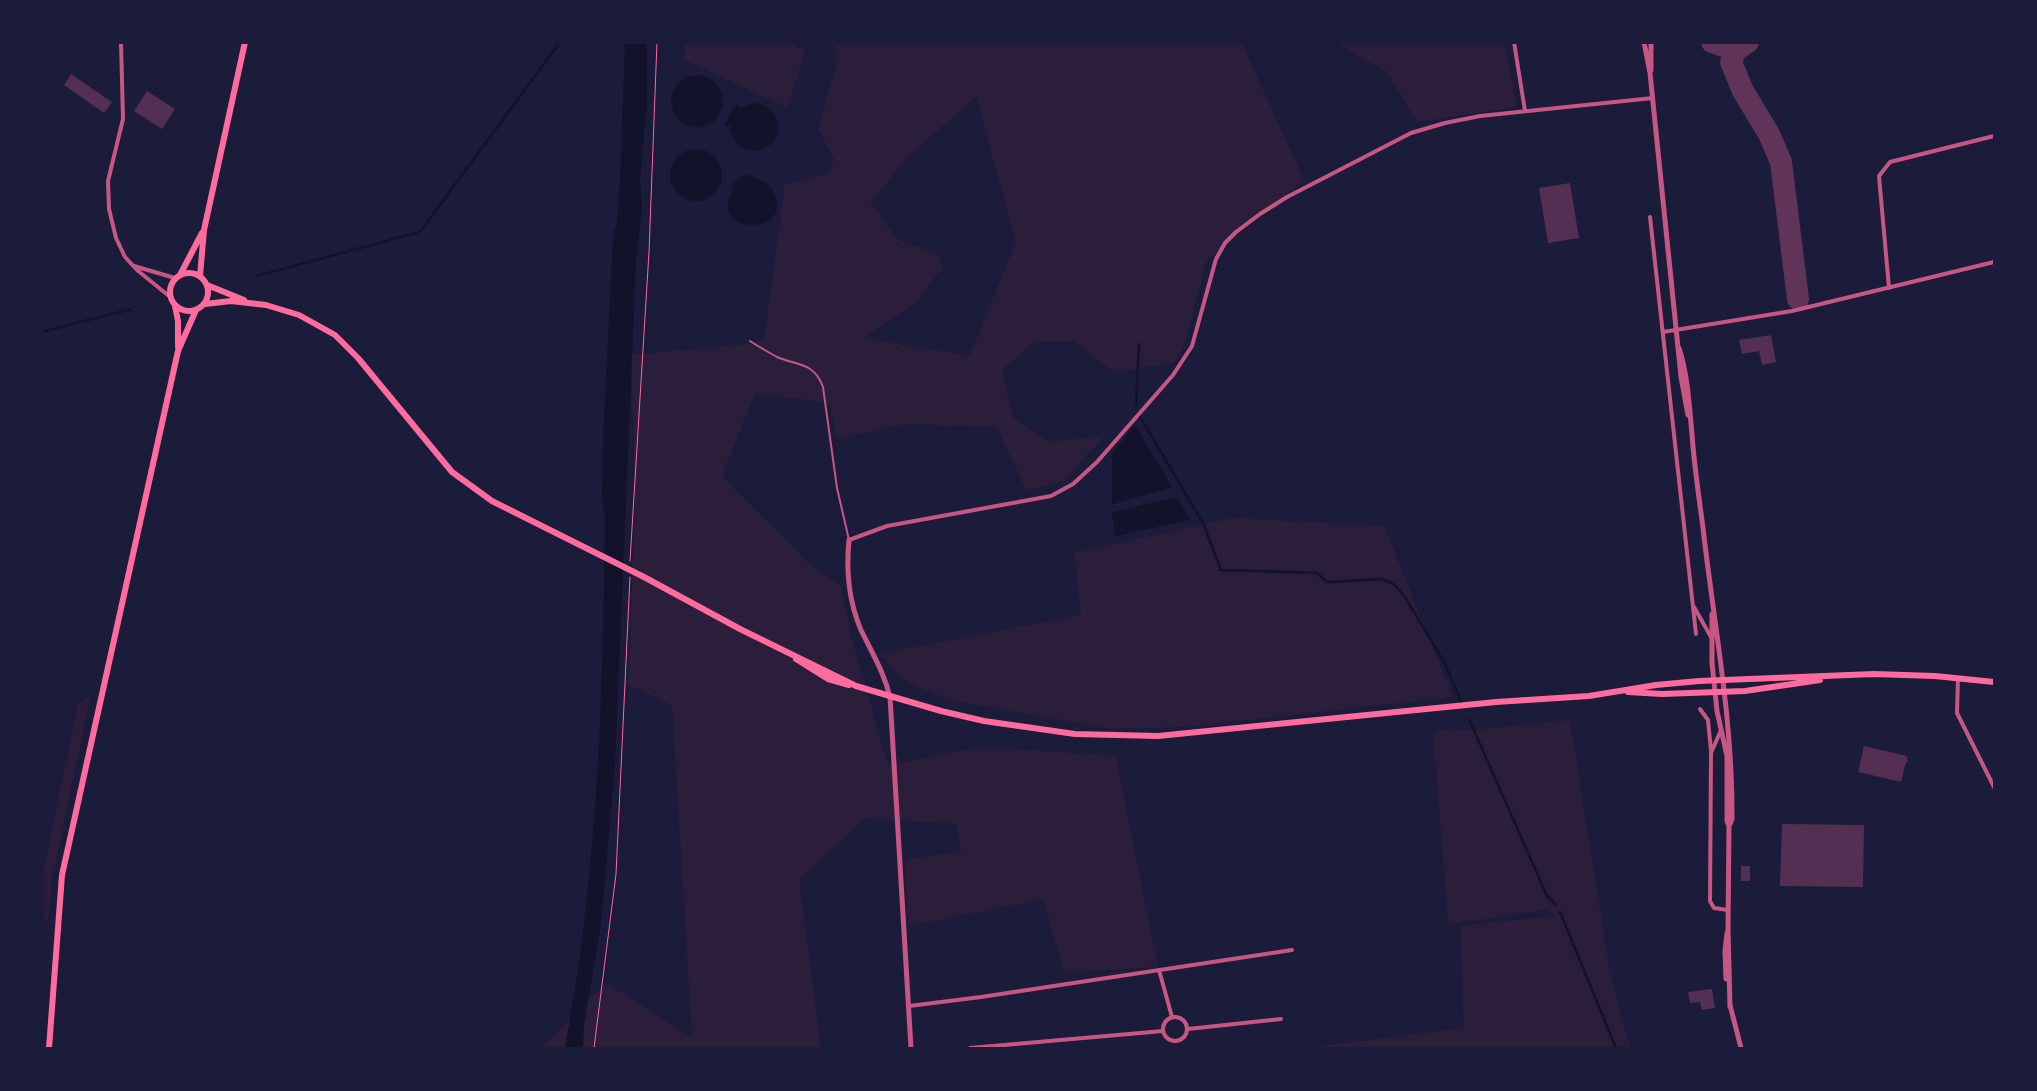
<!DOCTYPE html>
<html>
<head>
<meta charset="utf-8">
<style>
	body { margin:0 }
	#map { position:relative; width:2037px; height:1091px; overflow:hidden; background:#1b1b3a; font-family:"DM Sans",sans-serif }
	canvas { display:block }
	.frame { position:absolute; inset:0; border:44px solid #1b1b3a; pointer-events:none }
</style>
</head>
<body>
<div id="map">
<canvas width="2037" height="1091"></canvas>
<div class="frame"></div>
</div>
<script>
const ctx = document.querySelector('canvas').getContext('2d');
ctx.lineJoin = 'round';
function paint(path, color) {
  ctx.fillStyle = color;
  ctx.fill(path, 'evenodd');
}
function stroke(path, color, width, dash) {
  ctx.strokeStyle = color;
  ctx.lineWidth = width;
  ctx.lineCap = dash ? 'butt' : 'round';
  ctx.setLineDash(dash || []);
  ctx.stroke(path);
}
const green = new Path2D(`
	M848,42L1242,43L1304,180L1207,260L1183,348L1175,363L1113,372L1074,341H1035L1002,370L1013,417L1048,442L1104,436L1064,481L1026,491L997,427L905,424L837,439L829,403L755,394L722,476L803,558L842,588L849,628L888,765L981,747L1116,756L1158,967L1064,973L1043,899L908,926L905,860L961,851L956,823L865,819L799,879L821,1048H543V1046L606,983L692,1037L672,705L628,685L635,505L631,355L749,344L764,340L785,184L827,174L834,159L818,129L836,65L835,47ZM976,97L1016,242L969,356L863,338L914,305L943,267L938,254L897,239L871,203L906,158Z
	M686,43H791L805,51L788,108L684,60Z
	M1336,43H1505L1517,107L1417,122L1387,72Z
	M1232,518L1384,526L1453,697L1185,727L1111,729L948,700L906,681L879,654L1081,615L1074,553Z
	M85,698H90L52,880L48,921L43,918L44,868L78,703Z
	M1570,720L1610,972L1630,1048H1306L1464,1028L1460,926L1554,916L1548,909L1448,925L1433,731L1464,729L1465,731Z`);
const water = new Path2D(`
	M625,43H647V103L640,179L642,207L636,260L633,333L615,763L601,924L584,1025L583,1048H565C598,873 603,695 605,517L602,497L603,442L613,237L617,222L620,181Z
	M671 101a26 26 0 1 1 52 0a26 26 0 1 1-52 0Z
	M753,103C763,104 771,108 776,117C791,149 735,169 730,126H725L730,112L737,104L740,108Z
	M670 175a26 26 0 1 1 52 0a26 26 0 1 1-52 0Z
	M753,174V178C762,179 770,184 774,193C795,236 706,238 733,188L730,185L742,176Z
	M1135,425L1171,485L1170,488L1112,504V454Z
	M1177,497L1189,517L1188,520L1117,536L1115,535L1112,512Z`);
const stream = new Path2D(`
	M256,276L420,232L560,42
	M42,332L131,309
	M1136,405L1139,344
	M1140,417L1203,523L1221,570L1317,573L1327,582L1381,579L1394,584L1405,597L1444,662L1461,701
	M1469,719L1547,896L1556,905
	M1560,912L1616,1048`);
const taxiway = new Path2D(`
	M1712,42L1727,47L1748,42
	M1746,43L1735,51L1731,62L1743,91L1769,134L1781,162L1798,299`);
const building = new Path2D(`
	M71,74L112,102L104,113L64,85Z
	M147,91L175,109L162,129L134,111Z
	M1570,183L1579,238L1548,243L1539,188Z
	M1771,335L1776,362L1762,365L1759,351L1742,354L1739,340Z
	M1864,746L1907,756L1908,763L1906,762L1901,782L1858,772Z
	M1782,824L1864,825L1863,887L1780,886Z
	M1741,866H1750V881H1741Z
	M1712,989L1715,1008L1702,1010L1700,1002L1690,1003L1688,992Z`);
const path = new Path2D(`
	M630,561L649,252L657,42
	M594,1048L616,874L630,577`);
const service = new Path2D(`
	M750,341C759,347 768,352 777,357C798,366 814,362 823,387L837,488L849,540`);
const minor = new Path2D(`
	M121,42L123,119L108,181L109,209L116,238L125,257L137,270L169,296
	M1514,42L1525,111
	M1650,217L1696,634
	M134,266L175,278
	M1889,288L1879,176L1890,162L1994,136
	M1663,332L1792,311L1994,262
	M849,540L887,526L1051,496L1073,484L1097,462L1173,375L1192,346L1216,259L1225,243L1236,232L1260,214L1287,197L1411,133L1445,123L1480,116L1653,98
	M1694,607L1711,637
	M1958,678L1957,713L1994,787
	M1700,709L1708,720L1711,751
	M1721,730L1711,753L1710,901L1714,908L1728,910
	M1159,970L1172,1017
	M909,1006L981,997L1292,950
	M1163 1029a12 12 0 1 1 24 0a12 12 0 1 1-24 0Z
	M1188,1029L1281,1019
	M970,1048L1163,1031`);
const tertiary = new Path2D(`
	M1644,42L1650,73L1681,377L1688,415
	M1651,70V42
	M1679,348C1688,376 1689,404 1692,434C1694,465 1699,497 1703,528C1714,625 1733,721 1732,819L1729,826L1728,930L1730,1007
	M849,540C846,570 849,602 861,630C872,653 884,672 890,697L911,1048
	M1712,614V663L1717,711L1727,756V821L1729,826
	M1726,979L1725,951L1727,933
	M1730,1005L1741,1048`);
const primary = new Path2D(`
	M170 292a19 19 0 1 1 38 0a19 19 0 1 1-38 0Z
	M180,275L202,233
	M200,276L204,230L245,42
	M207,285L244,300
	M205,304L231,301L266,305L299,315L335,335L358,358L452,472L492,501L644,577L740,629L856,686L941,711L984,721L1075,734L1158,736L1496,702L1589,696L1656,685L1699,681L1874,674L1935,676L1994,682
	M175,306L178,321V347
	M796,659L828,679L849,685
	M1628,692L1662,694L1745,691L1820,680
	M49,1048L62,875L178,351L196,310`);
paint(green, '#2a1e3b');
paint(water, '#12122b');
stroke(stream, '#12122b', 2.5);
stroke(taxiway, '#603358', 22);
paint(building, '#542f53');
stroke(path, '#ff6b9d', 1);
stroke(service, '#c65784', 2);
stroke(minor, '#c65784', 4);
stroke(tertiary, '#c65784', 5);
stroke(primary, '#ff6b9d', 6);
</script>
</body>
</html>
